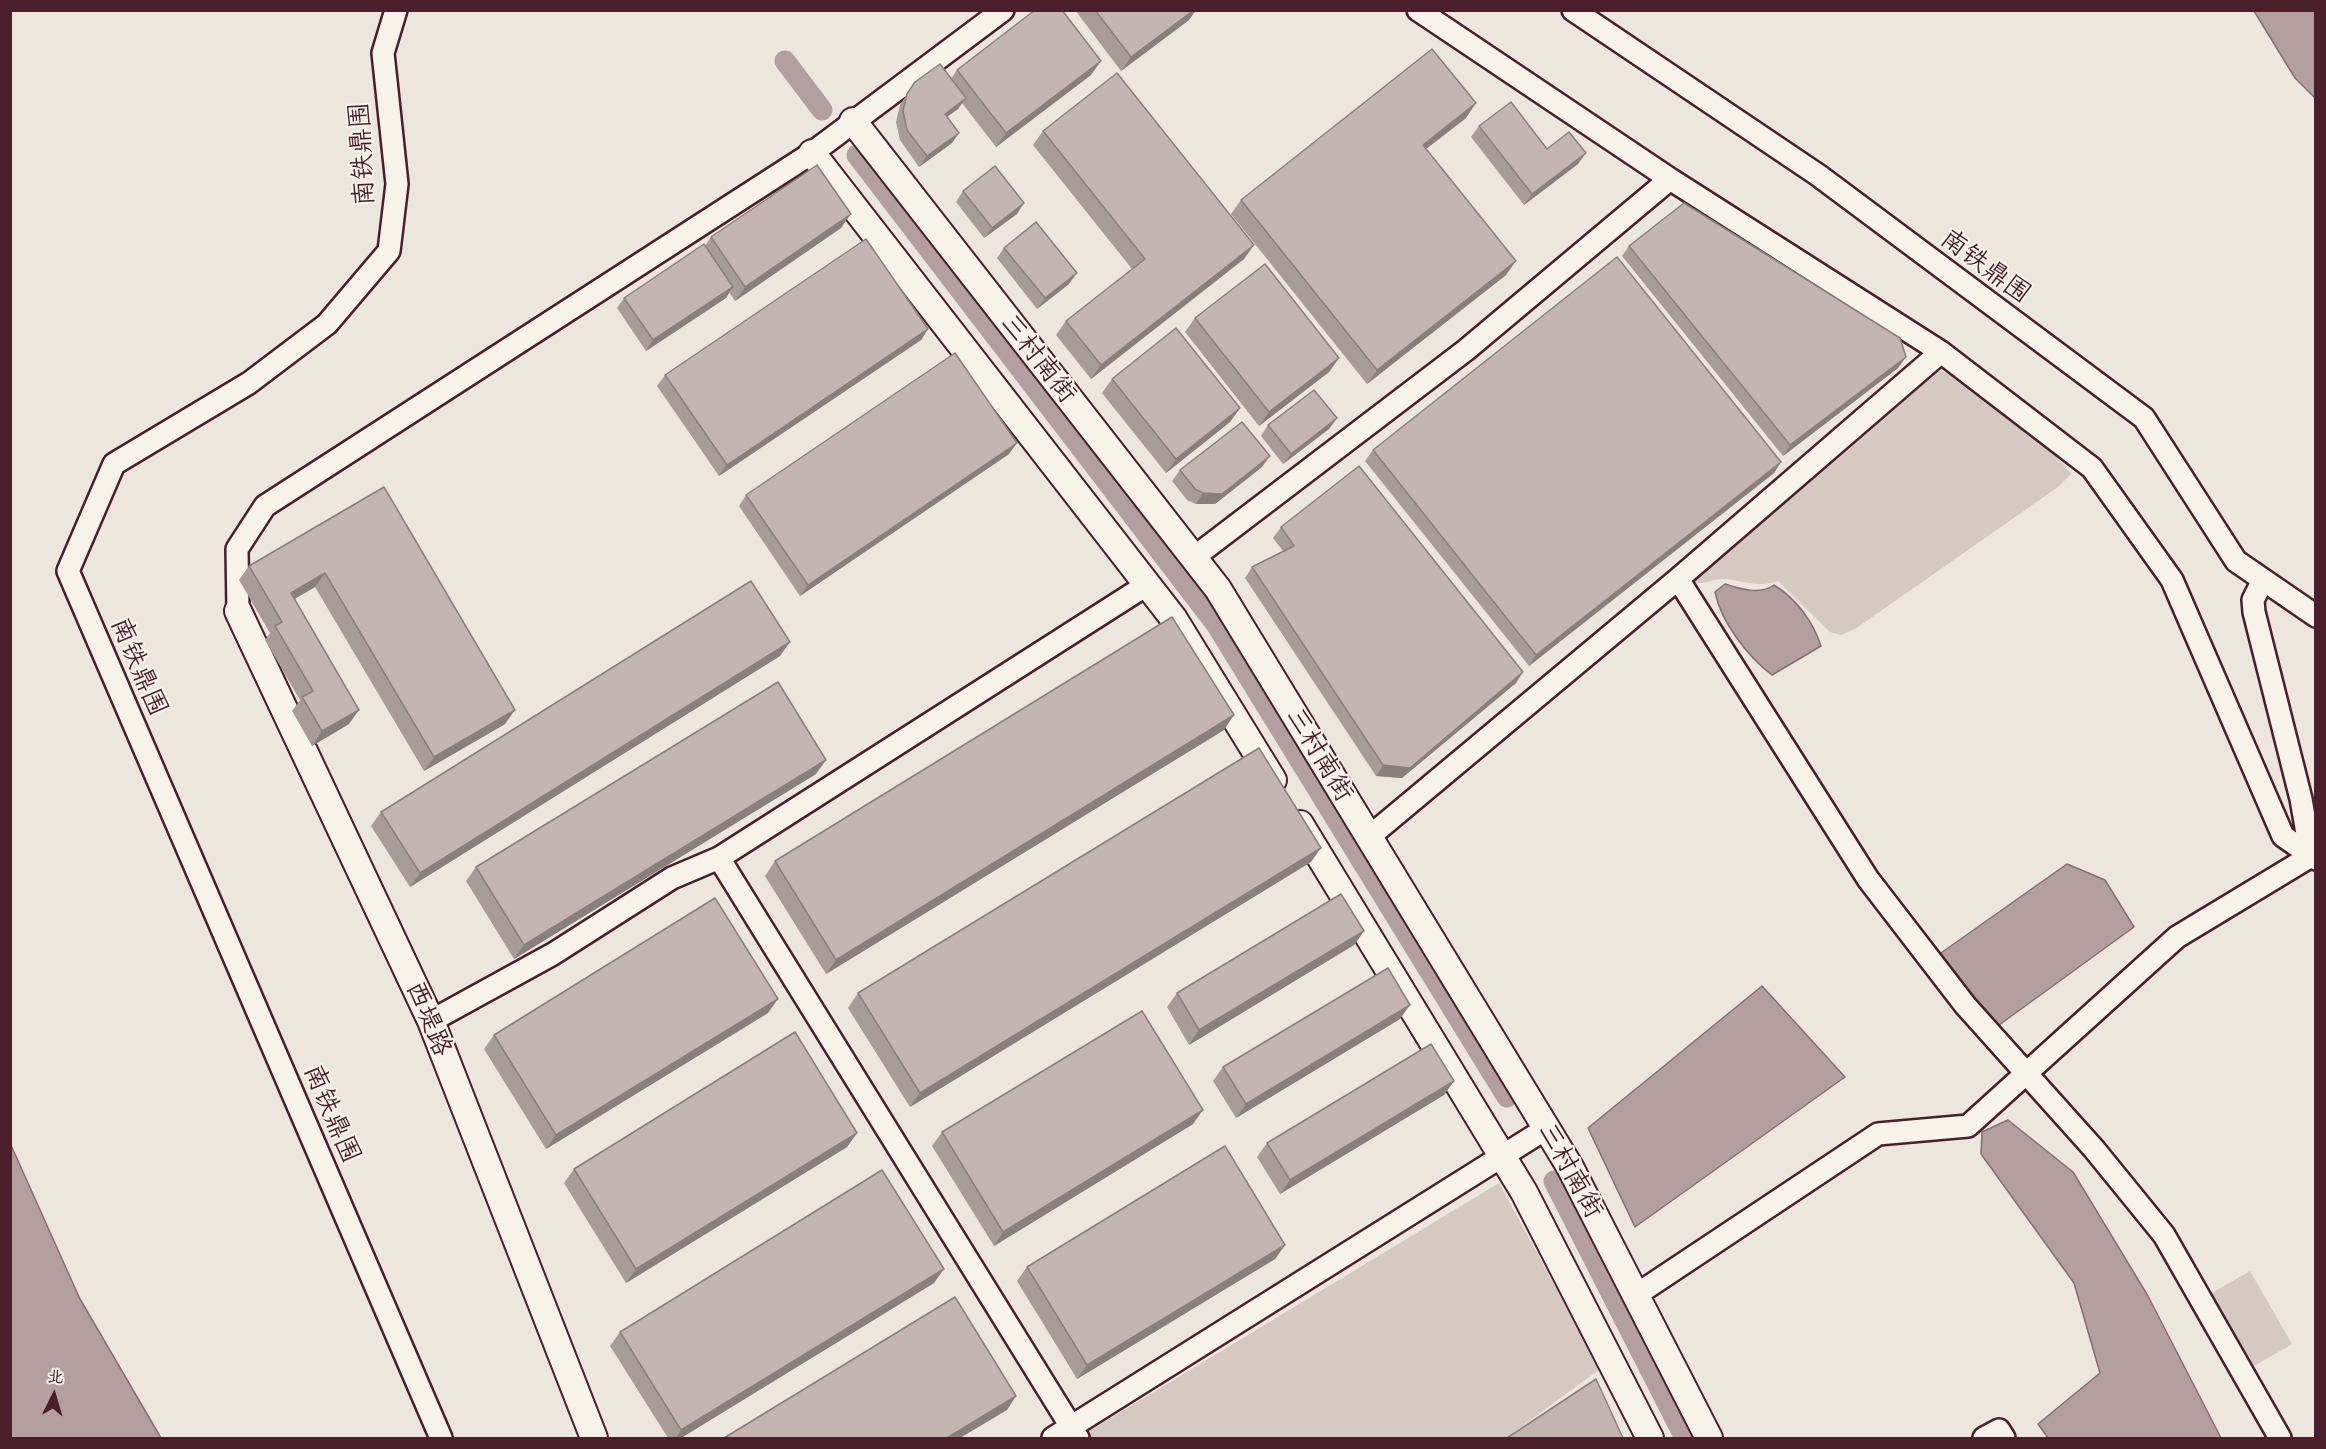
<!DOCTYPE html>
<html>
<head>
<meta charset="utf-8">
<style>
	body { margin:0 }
	#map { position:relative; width:2326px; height:1449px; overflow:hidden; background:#ece6dd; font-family:Caveat,"LXGW WenKai TC",sans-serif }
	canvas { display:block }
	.frame { position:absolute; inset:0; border:12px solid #4a1f2b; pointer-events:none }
	.north { position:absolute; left:24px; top:1365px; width:60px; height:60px; -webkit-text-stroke:4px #f7f3e8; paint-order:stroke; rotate:5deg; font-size:16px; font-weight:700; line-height:24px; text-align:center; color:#4a1f2b }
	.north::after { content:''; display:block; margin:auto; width:21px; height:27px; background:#4a1f2b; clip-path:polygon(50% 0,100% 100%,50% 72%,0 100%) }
</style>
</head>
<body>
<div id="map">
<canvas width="2326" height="1449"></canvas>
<div class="frame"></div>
<div class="north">北</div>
</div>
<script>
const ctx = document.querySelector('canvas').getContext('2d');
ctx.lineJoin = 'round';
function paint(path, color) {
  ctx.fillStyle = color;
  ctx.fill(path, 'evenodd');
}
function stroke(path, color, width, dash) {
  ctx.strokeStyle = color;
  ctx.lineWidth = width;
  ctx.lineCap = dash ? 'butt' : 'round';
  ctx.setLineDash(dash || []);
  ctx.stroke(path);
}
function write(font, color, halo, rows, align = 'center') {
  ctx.font = font + ' Caveat,"LXGW WenKai TC",sans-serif';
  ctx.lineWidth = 4.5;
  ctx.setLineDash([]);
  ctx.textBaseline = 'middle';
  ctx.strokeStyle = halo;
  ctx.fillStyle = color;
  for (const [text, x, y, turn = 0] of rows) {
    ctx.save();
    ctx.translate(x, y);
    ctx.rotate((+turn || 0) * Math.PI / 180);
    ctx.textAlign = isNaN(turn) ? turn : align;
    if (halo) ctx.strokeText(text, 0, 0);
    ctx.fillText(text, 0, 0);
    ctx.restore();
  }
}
const green = new Path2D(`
	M1935,369C1961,374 2057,450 2071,474L2058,487L1855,629L1841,635L1830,632L1778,581C1758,588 1745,581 1725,579C1709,578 1708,587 1687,581Z
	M1499,1183L1600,1369L1506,1438H1089L1086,1433Z
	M2250,1271L2292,1344L2254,1366L2212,1293Z`);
const water = new Path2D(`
	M2254,11H2315V98L2295,78Z
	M1725,584C1740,589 1760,595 1774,585C1797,599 1813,622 1821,646L1772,675C1748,657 1721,622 1715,592Z
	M2067,864L2105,880L2134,927L1995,1028L1931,960Z
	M1762,986L1845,1077L1635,1227L1588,1128Z
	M2008,1120L2073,1172L2148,1296L2221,1438H2048L2038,1424L2100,1373L2074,1283L1981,1154L1982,1132Z
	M10,1143L80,1299L161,1438H11Z`);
const canal = new Path2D(`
	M785,61L822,110
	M857,155L1216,624L1507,1097
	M1554,1181L1685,1438`);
const minor = new Path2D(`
	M396,10L383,53L397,184L389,251L327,324L249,383L114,464L68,571L441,1438
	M1418,10L1670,179L1941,352L2092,468L2172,580L2283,836L2316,859
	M1573,10L1818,175L2144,418L2236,561L2316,616
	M1193,558L1466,350L1670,179
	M1678,579L1868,879L1965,1005L2094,1149L2164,1235L2280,1438
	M2263,580L2253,600L2254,612L2301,799L2311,856
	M238,611L237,549L265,506L812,153L1003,10
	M1369,837L1678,579L1941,352
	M719,858L1078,1438
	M431,1021L553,954L672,878L719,858L1148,584
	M1636,1295L1878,1134L1968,1126L2177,937L2311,856
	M1053,1438L1547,1128
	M1984,1438L1999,1430L2004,1438`);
const tertiary = new Path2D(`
	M853,121L1218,589L1570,1167L1709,1438
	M812,153L1174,619L1273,780
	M238,611L431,1021L594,1438
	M1300,824L1524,1192L1650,1438`);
const wall = new Path2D(`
	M1075,10H1196L1189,20L1121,71Z
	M957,70L1091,75L996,147L962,103L958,109L947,117L952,143L919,167L900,140L896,122L900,105L915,82L951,79Z
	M1466,118L1426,149L1506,275L1367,384L1231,214L1241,200Z
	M1479,126L1547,149L1578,164L1524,205L1471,137Z
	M1043,131L1244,259L1091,379L1056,335L1066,321L1132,269L1033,145Z
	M963,191L1017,214L984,238L956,202Z
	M841,228L735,301L729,292L726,298L646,351L617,308L624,298L705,246L711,237Z
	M1629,246L1898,368L1783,456L1622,256Z
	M1004,248L1069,284L1037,309L997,258Z
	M1195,318L1339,358L1329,372L1259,426L1185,332Z
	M928,329L921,340L719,476L657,386L665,375Z
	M1112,379L1240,408L1230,422L1166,473L1102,393Z
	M1337,418L1329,429L1283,464L1261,436L1268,425Z
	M1373,450L1781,462L1774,473L1529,666L1365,461Z
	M1009,454L800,596L739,506L746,495Z
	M1262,467L1215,504H1196L1187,500L1172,481L1180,470Z
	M384,487L505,724L424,771L315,587L294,599L349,724L312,746L292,711L300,700L265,640L270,633L239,580L249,566Z
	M1281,527L1516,683L1402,778L1376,776L1245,578L1252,567L1283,551L1273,538Z
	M780,656L410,887L371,826L381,812Z
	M1224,730L826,974L765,876L775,861Z
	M816,774L514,959L466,881L476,867Z
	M1311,862L910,1107L848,1008L858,993Z
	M1364,931L1354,945L1189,1045L1167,1007L1177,993Z
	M768,1013L546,1149L484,1049L494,1035Z
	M1400,1019L1236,1118L1213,1081L1223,1067Z
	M1454,1081L1444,1095L1280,1194L1257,1157L1267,1143Z
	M1193,1124L994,1246L932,1146L942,1132Z
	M857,1133L847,1147L626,1283L564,1183L574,1169Z
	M1285,1245L1275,1259L1077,1379L1017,1281L1027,1267Z
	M934,1283L681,1438H668L610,1346L620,1332Z`);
const shadedWall = new Path2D(`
	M1194,10H1196L1189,20L1121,71L1131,57Z
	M1101,61L1091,75L996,147L1006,133Z
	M966,98L958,109L937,124L945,114Z
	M1476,103L1466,118L1413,159L1423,145Z
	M959,133L952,143L919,167L927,156Z
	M1586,153L1578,164L1524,205L1532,194Z
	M1024,203L1017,214L984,238L992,228Z
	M851,214L841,228L735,301L745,287Z
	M1254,245L1244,259L1091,379L1101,365Z
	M1516,261L1506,275L1367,384L1377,370Z
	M1077,273L1069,284L1037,309L1045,298Z
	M733,287L726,298L646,351L653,340Z
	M928,329L921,340L719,476L727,465Z
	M1906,357L1898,368L1783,456L1790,445Z
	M1339,358L1329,372L1259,426L1269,412Z
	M1240,408L1230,422L1166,473L1176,459Z
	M1337,418L1329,429L1283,464L1291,454Z
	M1017,443L1009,454L800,596L808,585Z
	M1270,456L1262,467L1215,504H1196L1203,493Z
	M1781,462L1774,473L1529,666L1536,655Z
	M325,573L315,587L281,607L291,593Z
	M790,642L780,656L410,887L420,873Z
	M1523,672L1516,683L1402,778L1376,776L1383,765Z
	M359,710L349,724L312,746L322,731Z
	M515,710L505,724L424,771L434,757Z
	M1234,715L1224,730L826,974L836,960Z
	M826,760L816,774L514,959L524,945Z
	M1321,848L1311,862L910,1107L920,1093Z
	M1364,931L1354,945L1189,1045L1199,1030Z
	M778,999L768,1013L546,1149L556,1135Z
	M1410,1005L1400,1019L1236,1118L1246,1104Z
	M1454,1081L1444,1095L1280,1194L1290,1180Z
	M1203,1110L1193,1124L994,1246L1003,1232Z
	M857,1133L847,1147L626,1283L636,1269Z
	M1285,1245L1275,1259L1077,1379L1087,1365Z
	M944,1269L934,1283L681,1438H676L681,1430Z
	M1016,1396L1007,1410L960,1438H947Z`);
const building = new Path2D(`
	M1035,10H1062L1101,61L1006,133L957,70Z
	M1095,10H1194L1131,57Z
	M1432,49L1476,103L1423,145L1516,261L1377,370L1241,200Z
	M940,64L966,98L945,114L959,133L927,156L907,130L903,111L907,94L915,82Z
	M1117,73L1254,245L1101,365L1066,321L1145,259L1043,131Z
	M1511,102L1547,149L1569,132L1586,153L1532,194L1479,126Z
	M817,165L851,214L745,287L711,237Z
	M995,166L1024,203L992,228L963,191Z
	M1684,203L1900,338L1906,357L1790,445L1629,246Z
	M1036,222L1077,273L1045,298L1004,248Z
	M866,239L928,329L727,465L665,375Z
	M704,244L733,287L653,340L624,298Z
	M1617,257L1781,462L1536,655L1373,450Z
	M1265,264L1339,358L1269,412L1195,318Z
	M1176,328L1240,408L1176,459L1112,379Z
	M955,353L1017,443L808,585L746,495Z
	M1314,390L1337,418L1291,454L1268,425Z
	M1242,422L1270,456L1222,494L1203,493L1195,489L1180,470Z
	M1359,466L1523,672L1410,768L1383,765L1252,567L1294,546L1281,527Z
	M384,487L515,710L434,757L325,573L291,593L359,710L322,731L302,697L313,691L275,626L282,622L249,566Z
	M751,581L790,642L420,873L381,812Z
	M1172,617L1234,715L836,960L775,861Z
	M778,682L826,760L524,945L476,867Z
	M1259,748L1321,848L920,1093L858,993Z
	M1341,894L1364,931L1199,1030L1177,993Z
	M715,898L778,999L556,1135L494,1035Z
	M1388,968L1410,1005L1246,1104L1223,1067Z
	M1142,1011L1203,1110L1003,1232L942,1132Z
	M795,1032L857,1133L636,1269L574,1169Z
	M1431,1044L1454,1081L1290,1180L1267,1143Z
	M1225,1146L1285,1245L1087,1365L1027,1267Z
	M882,1170L944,1269L681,1430L620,1332Z
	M955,1297L1016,1396L947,1438H724Z
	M1596,1379L1623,1438H1507Z`);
const streetNames = [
	["南铁鼎围",363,154,-93],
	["南铁鼎围",1985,267,37],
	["三村南街",1038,359,52],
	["南铁鼎围",138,667,67],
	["三村南街",1319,755,59],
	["西堤路",428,1019,67],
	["南铁鼎围",331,1114,67],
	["三村南街",1570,1171,61]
];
paint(green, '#d5c9c2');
paint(water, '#b39f9d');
stroke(water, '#896c6f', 1.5);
stroke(canal, '#b39f9d', 21);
stroke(minor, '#4a1f2b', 26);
stroke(tertiary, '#4a1f2b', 30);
stroke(minor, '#f7f3e8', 21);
stroke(tertiary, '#f7f3e8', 26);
paint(wall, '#a99c97');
paint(shadedWall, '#897f7b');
paint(building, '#c4b5b0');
stroke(building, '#897f7b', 1.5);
write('26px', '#4a1f2b', '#f7f3e8', streetNames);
</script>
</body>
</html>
